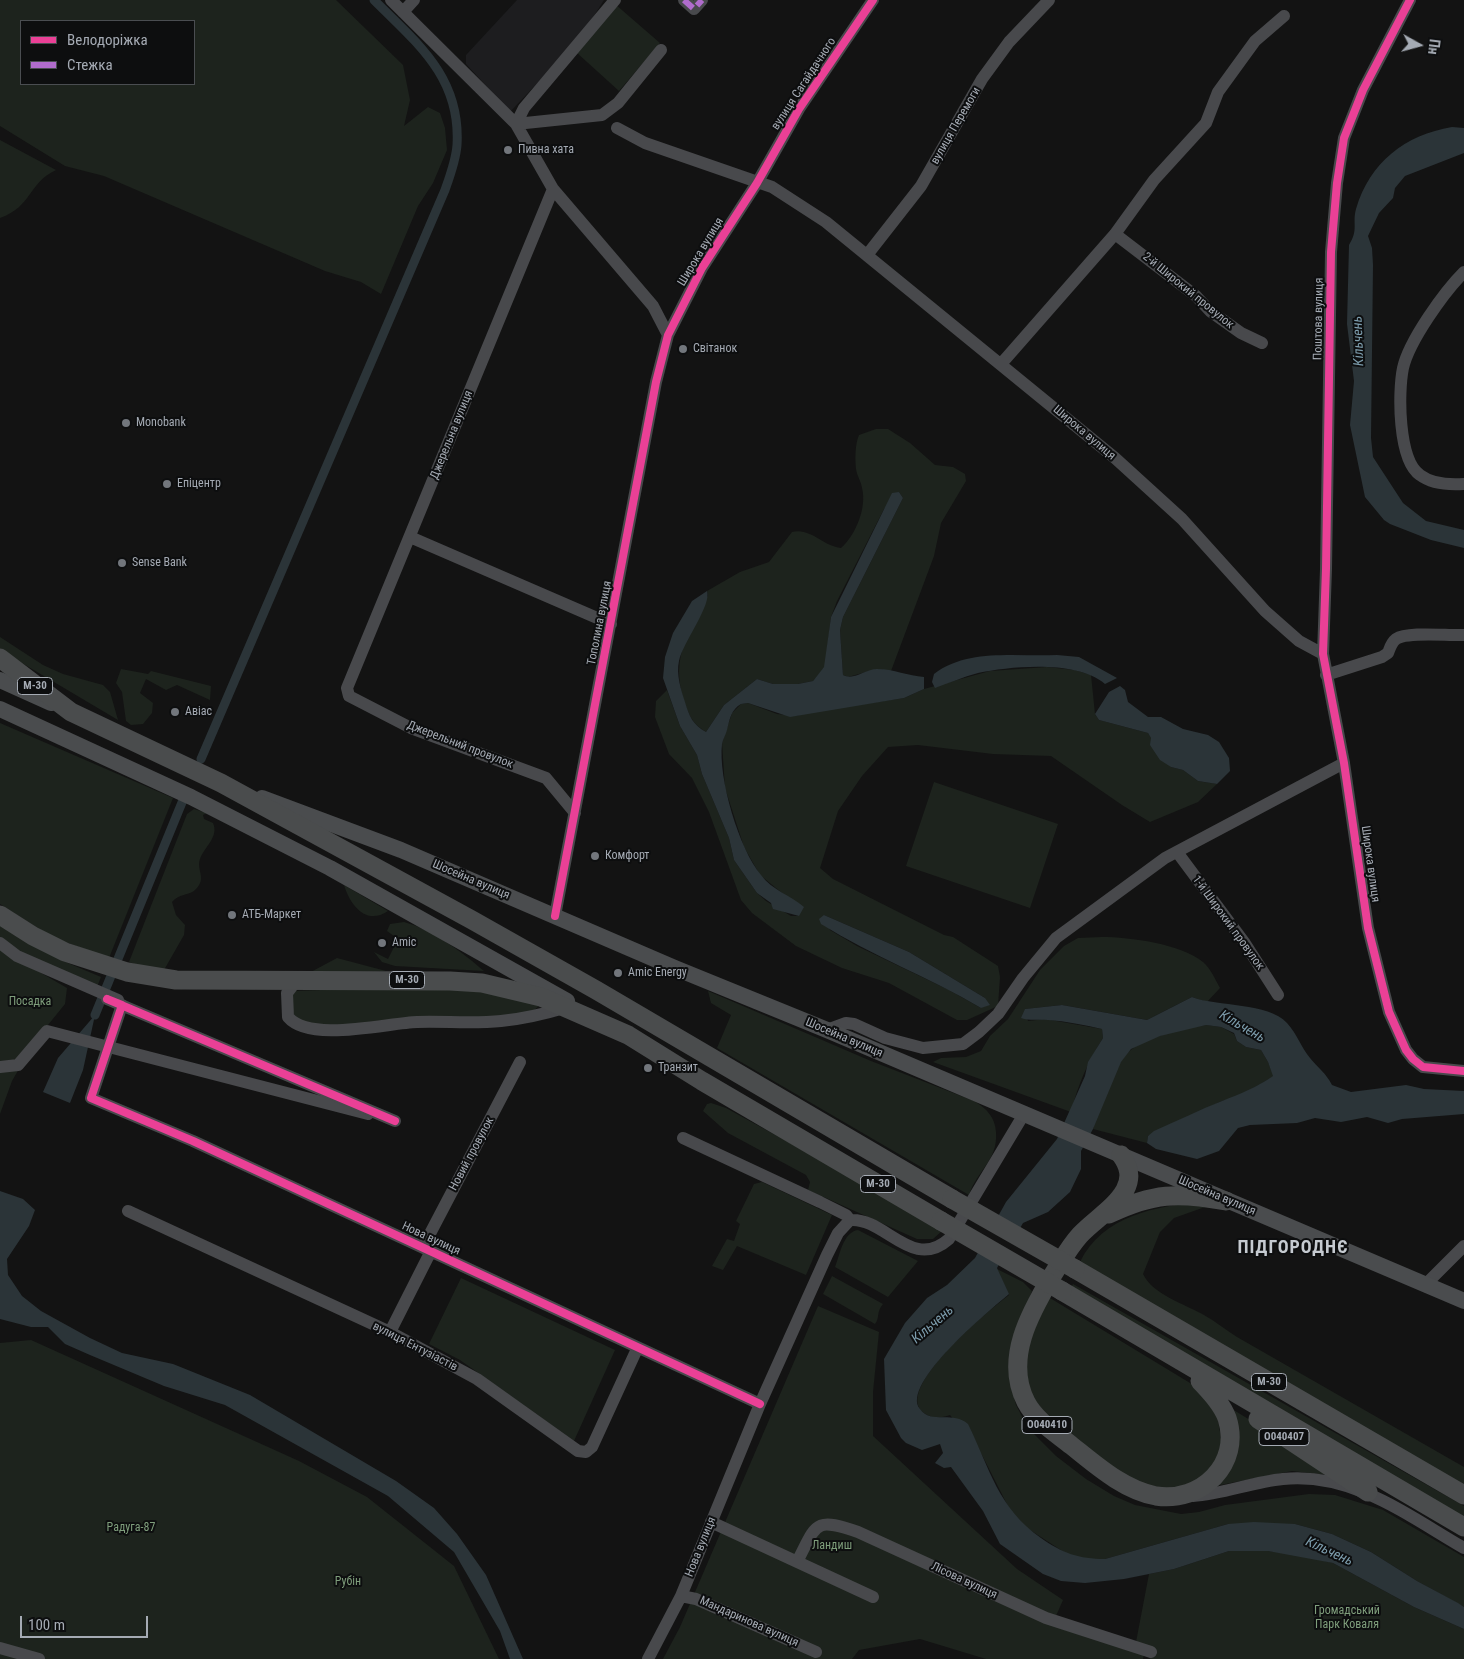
<!DOCTYPE html>
<html>
<head>
<meta charset="utf-8">
<style>
	body { margin:0 }
	#map { position:relative; width:1464px; height:1659px; overflow:hidden; background:#131313; font-family:"Roboto Condensed",sans-serif }
	canvas { display:block }
	.legend { position:absolute; left:20px; top:20px; width:175px; height:65px; box-sizing:border-box; background:#0d0e0f; border:1px solid #4a4d51; margin:0; padding:6px 9px; list-style:none; font-size:15px; color:#a5abb4 }
	.legend li { display:flex; align-items:center; gap:10px; height:25px }
	.legend b { width:25px; border:1px solid #4a4d51 }
	.north { position:absolute; left:1394px; top:20px; width:50px; height:50px; -webkit-text-stroke:4px #0d0e0f; paint-order:stroke; rotate:97deg; font-size:14px; font-weight:700; line-height:20px; text-align:center; color:#a5abb4 }
	.north::after { content:''; display:block; margin:auto; width:18px; height:22px; background:#a5abb4; clip-path:polygon(50% 0,100% 100%,50% 72%,0 100%) }
	.scale { position:absolute; left:20px; top:1616px; width:128px; height:22px; box-sizing:border-box; border:2px solid #a5abb4; border-top:0; padding-left:6px; font-size:15px; line-height:18px; white-space:nowrap; color:#a5abb4; -webkit-text-stroke:4px #0d0e0f; paint-order:stroke }
</style>
</head>
<body>
<div id="map">
<canvas width="1464" height="1659"></canvas>
<ul class="legend">
<li><b style="height:6px;background:#ea4096"></b>Велодоріжка</li>
<li><b style="height:6px;background:#b06ccc"></b>Стежка</li>
</ul>
<div class="north">Пн</div>
<div class="scale">100 m</div>
</div>
<script>
const ctx = document.querySelector('canvas').getContext('2d');
ctx.lineJoin = 'round';
function paint(path, color) {
  ctx.fillStyle = color;
  ctx.fill(path, 'evenodd');
}
function stroke(path, color, width, dash) {
  ctx.strokeStyle = color;
  ctx.lineWidth = width;
  ctx.lineCap = dash ? 'butt' : 'round';
  ctx.setLineDash(dash || []);
  ctx.stroke(path);
}
function write(font, color, halo, rows, align = 'center') {
  ctx.font = font + ' "Roboto Condensed",sans-serif';
  ctx.lineWidth = 4;
  ctx.setLineDash([]);
  ctx.textBaseline = 'middle';
  ctx.strokeStyle = halo;
  ctx.fillStyle = color;
  for (const [text, x, y, turn = 0] of rows) {
    ctx.save();
    ctx.translate(x, y);
    ctx.rotate((+turn || 0) * Math.PI / 180);
    ctx.textAlign = isNaN(turn) ? turn : align;
    if (halo) ctx.strokeText(text, 0, 0);
    ctx.fillText(text, 0, 0);
    ctx.restore();
  }
}
const built = new Path2D(`
	M517,0H604L580,38L510,112L466,64V55Z`);
const green = new Path2D(`
	M0,0H336L403,65L410,100L404,126L428,107L440,113L445,128L447,150L433,183L418,206L381,294L361,282L325,271L104,176L65,166L0,126ZM194,21V84H21V21Z
	M615,4L660,43L619,91L576,52Z
	M0,140L56,170C27,184 33,206 0,218Z
	M876,429H888L910,443L935,465L953,467L965,474L966,481L941,523L934,556L891,671L877,669L848,677L843,675L840,630L843,617L903,498L899,492L884,509L837,601L831,617L825,667L813,681L798,684H773L757,679L724,705L706,732C693,724 689,716 684,701C670,655 689,635 708,595L707,591L740,572L769,562L792,532C810,527 823,546 841,548C856,535 867,507 862,488C861,481 857,476 856,469C855,459 855,444 859,435Z
	M0,637L43,665L63,674L103,685L110,692L118,720L0,650Z
	M1047,667L1075,670L1091,675L1095,714L1099,720L1148,733L1171,767L1183,770L1198,781L1217,784L1198,802L1150,822L1122,805L1051,756L993,754L918,745L888,747L862,776L838,811L820,868L833,879L944,935L953,937L998,966L1000,977L998,1006L967,1020H957L889,983L842,968L796,946L752,913L741,900L709,812L692,778L669,754L655,717L656,701L667,690L680,726L697,755L702,774L729,838L734,860L757,893L766,901L791,916H799L787,897L760,875L744,847L725,788L722,743L732,713L741,704L748,703L777,714L796,716L810,712L904,698L924,689L990,671ZM824,915L909,952L985,998L981,1008L947,989L857,946L830,930Z
	M121,669L148,674L151,671L211,686L210,700L177,685L166,690L146,679L140,693L153,703L152,713L143,724L131,725L126,721L122,692L116,683Z
	M0,723L173,798L109,958L52,937L0,904Z
	M934,782L1058,824L1030,908L906,866Z
	M194,809L207,813L203,815L204,819L213,823C219,837 205,846 200,859C196,870 207,878 196,889C190,896 179,893 172,902L176,915L185,925L184,935L164,970L142,967L129,962L187,814Z
	M344,885L388,911C366,926 350,905 344,885Z
	M0,922L63,961L101,977L97,987L55,973L0,939Z
	M404,922C433,930 462,952 484,971L395,966L382,962L374,952L388,959L398,939L387,931L390,924Z
	M1102,937C1130,937 1181,944 1203,962C1211,969 1215,979 1220,988L1207,1002L1192,997L1147,1020L1062,1005L1025,1009L1028,1021L1045,1019L1102,1029L1103,1038C1088,1061 1078,1085 1071,1112L933,1062L941,1058L966,1057L981,1051L990,1036L1008,1019L1040,970L1064,946L1078,938Z
	M0,949L67,988L65,1004L35,1041L12,1081L0,1114Z
	M337,958L386,971L309,973Z
	M430,986C463,987 511,987 539,1006L531,1013L353,1028L296,1022L290,1001L294,991Z
	M708,991L871,1061L974,1101C987,1109 995,1117 996,1132C998,1161 977,1170 969,1195L717,1048L731,1015L711,1003Z
	M1206,1025L1221,1027L1234,1034L1237,1041L1246,1047L1261,1050L1268,1062L1274,1076L1238,1097L1222,1101L1148,1136L1147,1143L1093,1129C1099,1108 1114,1062 1132,1049C1149,1036 1185,1028 1206,1025Z
	M711,1103L726,1108L810,1154L942,1231L933,1239H917L808,1190L810,1182L806,1175L728,1133L703,1111L707,1104Z
	M762,1182L832,1215L806,1275L737,1246L723,1270L712,1266L727,1239L734,1241L740,1224L736,1221L754,1184Z
	M1202,1202L1205,1207L1174,1218L1160,1232L1143,1274C1153,1295 1185,1304 1204,1315C1215,1321 1226,1330 1237,1337L1464,1467V1488L1080,1262C1102,1216 1156,1206 1202,1202Z
	M858,1230L918,1261L888,1297L835,1267C840,1255 843,1232 858,1230Z
	M997,1269L1023,1282L1032,1291L1028,1302L1011,1386L1016,1405L1028,1428L1056,1456L1086,1479L1114,1496L1135,1505L1181,1514L1199,1512L1225,1505L1309,1494L1335,1495L1383,1510L1464,1557V1607L1417,1581L1371,1552L1332,1534L1295,1524H1228L1105,1559H1088L1070,1556L1027,1528L1012,1514L982,1455L950,1415C941,1418 932,1419 924,1413C896,1393 966,1331 982,1317C991,1309 1000,1302 1009,1295Z
	M832,1276L883,1304C876,1312 880,1318 875,1324L823,1294Z
	M461,1278L615,1350L574,1441L460,1360L429,1344Z
	M1073,1284L1464,1506V1522L1070,1288Z
	M1045,1295L1195,1386L1216,1407L1223,1451L1197,1486L1156,1489L1120,1475L1032,1403L1024,1358Z
	M818,1306L879,1332L873,1392V1436L1017,1569L1063,1600L1056,1616L1136,1642L1149,1574L1174,1569L1229,1551H1268L1301,1555L1333,1563L1414,1607L1464,1629V1659H1150L1151,1653L1145,1651L1143,1659H986L920,1639L859,1650L852,1659H663L680,1627Z
	M31,1340L299,1461L367,1497L454,1566L499,1659H0V1343Z
	M1227,1406L1344,1477L1292,1471L1210,1487L1217,1483Z`);
const water = new Path2D(`
	M1452,127L1464,128V153L1405,176L1395,188L1393,198L1379,213L1368,236L1372,248L1373,265L1371,438L1373,457L1403,503L1426,521L1464,530V548L1431,540L1390,524L1384,520L1365,497L1350,425L1354,381L1347,324L1349,245C1359,229 1352,224 1356,209C1370,162 1405,135 1452,127Z
	M899,492L903,498L843,617L840,630L843,675C854,681 865,669 877,669C894,669 908,676 924,677V689L904,698L790,717L748,703L741,704C731,710 730,718 727,730C726,734 723,739 722,744C718,778 739,849 761,875C772,890 790,895 804,907L799,916L773,909L771,903L757,893L734,860L729,838L702,774L697,755L680,726L663,678L665,657L673,633L692,601L707,591C712,605 683,642 679,661C676,674 681,690 685,702C689,716 693,725 706,732L724,705L757,679L773,684H798L813,681L824,667L831,617L892,493Z
	M1057,655L1079,657L1117,678L1105,684C1077,660 1012,666 978,673C963,677 949,683 935,688L932,682L934,674C968,648 1016,657 1057,655Z
	M1120,686L1125,690L1128,702L1148,717H1161L1183,729L1208,735L1219,742L1229,758L1230,771L1217,784L1198,781L1183,770L1171,767L1160,760L1150,745L1151,738L1148,733L1099,720L1095,714L1109,692Z
	M824,915L909,952L985,998L990,1005L981,1008C929,977 872,956 821,924L819,919Z
	M1192,997C1218,1007 1268,1002 1287,1023C1297,1034 1301,1047 1310,1058C1318,1068 1326,1073 1332,1085L1351,1092L1406,1085L1424,1089L1464,1091V1114L1402,1119L1388,1123L1367,1117L1341,1122L1315,1118L1297,1123L1250,1125L1238,1128L1219,1151L1197,1159L1156,1149L1147,1143L1148,1136L1154,1131C1177,1121 1199,1110 1222,1101C1240,1094 1257,1087 1273,1076L1268,1062L1261,1050L1246,1047L1237,1041L1234,1033L1221,1027L1206,1025L1160,1036L1131,1049L1121,1062L1093,1129L1081,1151V1169L1070,1192L1048,1212L1023,1223L997,1268L1009,1294C990,1310 900,1384 920,1409C932,1425 952,1410 968,1424C990,1469 998,1508 1041,1538C1062,1553 1079,1559 1105,1559L1228,1524L1254,1522L1295,1524L1332,1534L1371,1552L1417,1581L1458,1603L1464,1607V1629L1414,1607L1333,1563L1268,1551H1229L1174,1569L1124,1579L1085,1583L1061,1581L1043,1574L1000,1544L983,1511L951,1467L944,1468L935,1463L943,1453L940,1444L922,1450L906,1443L901,1438L886,1410L884,1359L905,1323L927,1298L947,1285L975,1258L1006,1202L1057,1139L1085,1076L1088,1062L1103,1038L1102,1029C1084,1025 1066,1021 1048,1020C1038,1019 1030,1021 1021,1018L1025,1009L1062,1005L1147,1020Z
	M95,1015L83,1070L70,1103L43,1092L58,1058Z
	M0,1191L23,1199L35,1210L29,1226L7,1259L8,1275L22,1296L41,1311L90,1338L122,1353L173,1364L250,1395L396,1481L434,1508L457,1534L486,1575L523,1659H510L500,1631L454,1552L388,1496L225,1405L164,1386L90,1355L65,1344L48,1327H31L0,1319Z`);
const pier = new Path2D(`
	M996,1214L1022,1229L1003,1263L978,1248Z`);
const canal = new Path2D(`
	M201,759L445,190C450,176 456,160 457,145C461,77 417,43 374,0
	M95,1015L183,800`);
const minor = new Path2D(`
	M391,0L516,124L553,189L653,306L668,335
	M684,0L694,9L702,0
	M1410,0L1363,90L1344,138L1337,183L1331,252L1326,569L1323,654L1344,763L1368,928L1389,1012L1406,1050L1413,1059L1423,1067L1464,1071
	M403,12L414,0
	M516,124L602,115L618,103L661,50
	M516,124L524,108L615,0
	M617,128L645,143L772,187L826,222L1115,458L1182,519L1265,611L1299,641L1323,654
	M553,189L347,688L349,696L411,728L546,778L575,813
	M1115,234L1196,296L1210,311L1241,333L1262,343
	M867,255L921,186L982,79L1009,42L1049,0
	M1464,272C1444,292 1409,341 1403,368C1398,392 1398,460 1420,475C1432,484 1450,485 1464,484
	M1001,364L1115,234L1154,180L1206,123L1218,92L1255,41L1284,16
	M410,537L611,624
	M1326,675L1382,657L1388,653C1390,648 1391,643 1396,639C1408,631 1449,636 1464,635
	M1177,852L1244,942L1278,995
	M555,916L656,382L668,335L702,268L757,183L799,109L873,0
	M0,943L17,956L118,1000
	M297,980L287,993L288,1017C310,1043 387,1023 417,1022C445,1021 473,1024 501,1021C522,1019 544,1014 564,1008
	M115,1002L122,1005L91,1098L193,1141L760,1404
	M827,1030L846,1023L854,1024L885,1038L923,1048L963,1044L979,1032L998,1014L1023,978L1056,938L1165,858L1344,763
	M0,1067L18,1065L47,1031L368,1114
	M128,1211L390,1332L477,1379L578,1451L586,1452L592,1447L637,1349
	M850,1220C885,1217 912,1272 949,1239L1024,1114
	M423,1247L520,1062
	M1425,1285L1464,1246
	M390,1332L431,1251
	M1193,1496C1223,1494 1252,1482 1283,1479C1352,1472 1407,1515 1464,1548
	M711,1522L873,1597
	M797,1562C817,1523 814,1517 858,1532L1046,1618L1151,1652
	M681,1596L696,1599L816,1652
	M0,1648L39,1659
	M648,1659L681,1596L760,1404L827,1255L838,1233L850,1220L846,1215L820,1202L683,1138`);
const major = new Path2D(`
	M0,680L51,703
	M0,709L191,797L330,868L567,1001
	M262,798L401,850L675,968L827,1030L1464,1301`);
const highway = new Path2D(`
	M0,658L71,712L221,783L472,920L596,990L952,1199
	M0,915L33,936L65,952L127,972L176,980L450,981L482,983L541,997L628,1035L702,1081L941,1221
	M1121,1155C1129,1166 1132,1177 1125,1190C1115,1208 1094,1220 1080,1235C1069,1247 1061,1262 1052,1276C1030,1313 1004,1359 1026,1402C1036,1421 1056,1433 1072,1446C1097,1466 1124,1490 1156,1496C1201,1503 1242,1464 1227,1418C1222,1404 1210,1392 1200,1381
	M1109,1214C1153,1193 1178,1192 1226,1201
	M1075,1269L1464,1495
	M1062,1291L1464,1527
	M1258,1419L1368,1492`);
const minorBridge = new Path2D(`
	M115,1002L107,999L395,1121`);
const highwayBridge = new Path2D(`
	M952,1199L1075,1269
	M941,1221L1062,1291`);
const quiet = new Path2D(`
	M684,0L694,9L702,0`);
const cycleway = new Path2D(`
	M1410,0L1363,90L1344,138L1337,183L1331,252L1326,569L1323,654L1344,763L1368,928L1389,1012L1406,1050L1413,1059L1423,1067L1464,1071
	M555,916L656,382L668,335L702,268L757,183L799,109L873,0
	M395,1121L107,999L122,1005L91,1098L193,1141L760,1404`);
const markers = [
	[508,150,5,"#72767c"],
	[683,349,5,"#72767c"],
	[126,423,5,"#72767c"],
	[167,484,5,"#72767c"],
	[122,563,5,"#72767c"],
	[175,712,5,"#72767c"],
	[595,856,5,"#72767c"],
	[232,915,5,"#72767c"],
	[382,943,5,"#72767c"],
	[618,973,5,"#72767c"],
	[648,1068,5,"#72767c"]
];
const shields = [
	[35,686,35],
	[407,980,35],
	[878,1184,35],
	[1269,1382,35],
	[1047,1425,50],
	[1284,1437,50]
];
const shieldNames = [
	["М-30",35,686],
	["М-30",407,980],
	["М-30",878,1184],
	["М-30",1269,1382],
	["О040410",1047,1425],
	["О040407",1284,1437]
];
const streetNames = [
	["вулиця Сагайдачного",804,84,-57],
	["вулиця Перемоги",956,126,-60],
	["Широка вулиця",701,252,-59],
	["2-й Широкий провулок",1188,291,39],
	["Поштова вулиця",1319,319,-89],
	["Широка вулиця",1084,433,40],
	["Джерельна вулиця",452,435,-68],
	["Тополина вулиця",600,623,-79],
	["Джерельний провулок",460,745,21],
	["Широка вулиця",1370,864,82],
	["Шосейна вулиця",471,880,23],
	["1-й Широкий провулок",1228,923,54],
	["Шосейна вулиця",844,1038,23],
	["Новий провулок",472,1154,-62],
	["Шосейна вулиця",1217,1196,23],
	["Нова вулиця",431,1239,25],
	["вулиця Ентузіастів",415,1347,27],
	["Нова вулиця",701,1547,-68],
	["Лісова вулиця",964,1581,25],
	["Мандаринова вулиця",749,1622,24]
];
const poiNames = [
	["Пивна хата",518,150],
	["Світанок",693,349],
	["Monobank",136,423],
	["Епіцентр",177,484],
	["Sense Bank",132,563],
	["Авіас",185,712],
	["Комфорт",605,856],
	["АТБ-Маркет",242,915],
	["Amic",392,943],
	["Amic Energy",628,973],
	["Транзит",658,1068]
];
const parkNames = [
	["Посадка",30,1002],
	["Радуга-87",131,1528],
	["Ландиш",832,1546],
	["Рубін",348,1582],
	["Громадський",1347,1611],
	["Парк Коваля",1347,1625]
];
const waterNames = [
	["Кільчень",1359,341,-92],
	["Кільчень",1242,1027,30],
	["Кільчень",933,1325,-41],
	["Кільчень",1329,1552,25]
];
const districtNames = [
	["ПІДГОРОДНЄ",1293,1248]
];
paint(built, '#1d1d1f');
paint(green, '#1d231d');
paint(water, '#2b3438');
paint(pier, '#131313');
stroke(canal, '#2b3438', 9);
stroke(minor, '#48494c', 12);
stroke(major, '#4a4c4e', 16);
stroke(highway, '#4a4c4d', 19);
stroke(minorBridge, '#48494c', 12);
stroke(highwayBridge, '#4a4c4d', 19);
stroke(quiet, '#b06ccc', 6, [12, 6]);
stroke(cycleway, '#ea4096', 8);
for (const [x, y, r, color] of markers) {
  const dot = new Path2D();
  dot.arc(x, y, r, 0, 2 * Math.PI);
  ctx.fillStyle = color;
  ctx.fill(dot);
  stroke(dot, '#0d0e0f', 2);
}
for (const [x, y, w] of shields) {
  const box = new Path2D();
  box.roundRect(x - w / 2, y - 8.5, w, 17, 4);
  ctx.fillStyle = '#0d0e0f';
  ctx.fill(box);
  stroke(box, '#a5abb4', 1);
}
write('bold 11px', '#a5abb4', null, shieldNames);
write('12px', '#a5abb4', '#0d0e0f', streetNames);
write('12px', '#a5abb4', '#0d0e0f', poiNames, 'left');
write('12px', '#7f9e7c', '#0d0e0f', parkNames);
write('italic 14px', '#7d9dad', '#0d0e0f', waterNames);
ctx.letterSpacing = '1px';
write('bold 18px', '#c5cad0', '#0d0e0f', districtNames);
ctx.letterSpacing = '0px';
</script>
</body>
</html>
